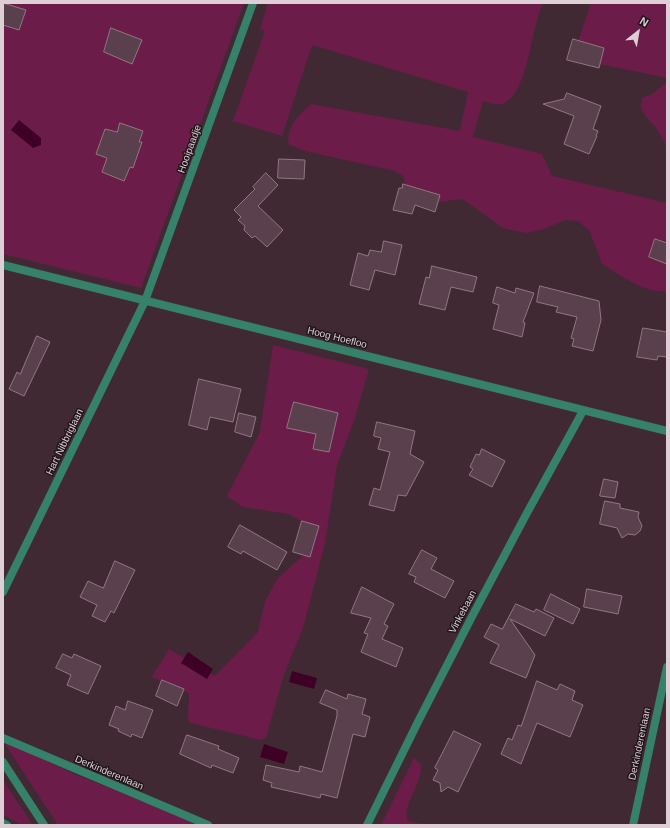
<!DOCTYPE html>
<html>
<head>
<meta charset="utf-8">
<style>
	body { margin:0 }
	#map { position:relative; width:670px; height:828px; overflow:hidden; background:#412934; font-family:Arial,sans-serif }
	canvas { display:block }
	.frame { position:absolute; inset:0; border:4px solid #deced5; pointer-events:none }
	.north { position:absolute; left:618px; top:12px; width:40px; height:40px; -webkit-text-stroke:3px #20161a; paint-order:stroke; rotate:31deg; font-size:11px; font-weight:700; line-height:16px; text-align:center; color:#deced5 }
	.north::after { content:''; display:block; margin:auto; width:14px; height:18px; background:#deced5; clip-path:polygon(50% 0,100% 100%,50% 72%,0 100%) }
</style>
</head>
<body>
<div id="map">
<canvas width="670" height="828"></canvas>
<div class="frame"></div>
<div class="north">N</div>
</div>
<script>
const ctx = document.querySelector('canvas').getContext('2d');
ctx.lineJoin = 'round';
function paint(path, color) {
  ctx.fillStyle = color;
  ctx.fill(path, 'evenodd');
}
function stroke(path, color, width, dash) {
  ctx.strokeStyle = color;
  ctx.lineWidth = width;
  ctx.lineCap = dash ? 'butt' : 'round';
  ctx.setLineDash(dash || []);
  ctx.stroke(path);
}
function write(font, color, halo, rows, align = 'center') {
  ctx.font = font + ' Arial,sans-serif';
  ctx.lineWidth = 3;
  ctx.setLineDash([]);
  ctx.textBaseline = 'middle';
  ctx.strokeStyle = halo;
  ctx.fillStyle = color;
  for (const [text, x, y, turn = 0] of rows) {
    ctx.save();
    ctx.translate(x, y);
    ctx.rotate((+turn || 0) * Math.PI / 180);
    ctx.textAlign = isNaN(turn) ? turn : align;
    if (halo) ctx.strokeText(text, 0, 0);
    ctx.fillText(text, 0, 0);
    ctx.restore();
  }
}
const green = new Path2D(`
	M3,3H244L141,288L3,254Z
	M268,3H543C540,10 537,17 536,24C530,44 525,92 505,103C499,106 490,103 483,101L473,137L542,154L552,176L667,203V291C645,294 620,275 602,264L590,232L579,221L565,220L544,229L526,233L503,228L463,199L419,204L406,188L403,176L395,171L305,151L288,144C289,123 296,118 311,104L460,131L468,92L312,45L282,136L233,121L265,31L260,29Z
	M591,3H667V78L600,64L603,50L577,44Z
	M667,82V148C664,141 660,134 656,128C649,118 636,111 643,97L651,95Z
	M273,345L369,369L354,421L337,465L325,543L303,628L284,674L266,737L261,740L191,723L188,720L189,693L152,677L169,649L215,676L258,632L265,601L278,578L305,554L303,522L289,514L243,507L227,496L260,432Z
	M3,741L72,773L200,825H58Z
	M414,758L421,765C423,784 401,805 408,821C432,828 459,822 484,825H381Z
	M3,781L33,825H22L3,815Z`);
const water = new Path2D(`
	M19,120L41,138V145L33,148L11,130Z
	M188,652L213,669L207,679L181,663Z
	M292,671L317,678L314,689L289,682Z
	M264,744L288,752L284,764L260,757Z`);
const building = new Path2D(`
	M3,3L26,10L19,30L3,25Z
	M111,28L142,40L132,64L104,52Z
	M573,39L604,48L599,68L567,60Z
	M567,93L601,106L593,129L598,131L596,136H597L589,154L564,144L574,116L543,104L564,99Z
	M120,123L143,131L139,142H142L133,168L130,167L124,181L102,172L107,158L96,154L105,129L117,132Z
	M279,159L305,160L304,179L278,178Z
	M266,173L278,185L258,206L283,230L267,247L255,236L252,238L244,230L245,226L238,220L241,217L234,210L255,189L253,187Z
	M403,184L440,195L435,212L415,205L412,214L393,210L399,188H402Z
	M655,239L667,243V264L649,257Z
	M384,241L402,245L395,275L375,270L369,290L350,285L358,253L368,256L370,250L381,252Z
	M432,266L477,277L473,292L451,287L445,310L419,304L426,277L429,278Z
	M540,286L599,301L601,320L593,351L572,346L574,339L571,338L577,317L556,312L558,307L537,302Z
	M497,287L515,293L516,288L534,293L523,322L525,323L522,337L493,329L499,305L493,303Z
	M643,328L667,332V357L658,356L657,360L637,357Z
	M37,336L50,342L24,396L9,389L17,372L20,374Z
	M199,379L241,389L233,422L210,417L207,430L189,425Z
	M294,402L338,413L329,452L313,449L316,434L287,428Z
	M239,413L256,417L251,437L235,432Z
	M377,422L415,431L410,454L424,462L406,496L398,495L394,511L369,505L374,488L380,490L390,452L378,449L381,438L374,436Z
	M482,449L505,461L492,487L469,475L473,469L470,467L476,454L479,455Z
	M604,479L618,482L615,498L600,496Z
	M605,501L620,504V508L639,512L638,517L642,526L640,531L635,535L628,534L622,538L617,528L600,524Z
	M302,521L319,526L310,557L293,552Z
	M240,525L287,552L277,570L243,551L241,554L228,547Z
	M422,550L437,558L431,569L454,581L445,598L414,582L416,577L409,574Z
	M115,561L135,570L114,613L111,611L105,622L92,616L97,605L80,597L88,581L103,588Z
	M362,587L394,604L384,624L388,626L382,639L403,648L396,667L361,652L368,634L364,633L371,618L351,613Z
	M587,589L622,596L618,614L584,607Z
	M551,594L580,609L573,624L544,610Z
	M516,604L534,612L536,609L554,618L545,636L510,619L535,655L526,678L490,663L499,645L484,637L491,624L502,629Z
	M63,654L72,658L74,654L101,666L88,694L67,685L71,675L56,668Z
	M162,680L184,689L177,706L156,696Z
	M537,681L557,690L560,684L575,691L572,700L583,705L570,737L537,723L521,764L501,754L508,738L512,740L518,725L521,726Z
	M326,690L347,699L348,694L366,699L362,714L370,717L365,737L353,734L337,798L321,794L320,798L271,787L272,783L263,780L266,765L299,772L300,766L322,772L337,716V710L320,703Z
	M128,701L153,710L142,738L132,734L131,737L118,731L119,729L109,725L116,706L125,710Z
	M454,731L481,744L458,792L448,787L441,792L440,783L433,780L438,770L435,768Z
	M187,735L219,746L218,749L239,758L233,773L212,765L211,768L180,754Z`);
const street = new Path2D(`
	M3,265L667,431
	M3,592L145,301L253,3
	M3,738L208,825
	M3,762L44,825
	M3,823L7,825
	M367,825C435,685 507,547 583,411
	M633,825L667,667`);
const streetNames = [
	["Hooipaadje",190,149,-70],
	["Hoog Hoefloo",337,338,14],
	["Hart Nibbriglaan",65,442,-64],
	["Vinkebaan",463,612,-62],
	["Derkinderenlaan",640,744,-78],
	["Derkinderenlaan",109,773,23]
];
paint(green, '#6c1c49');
paint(water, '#3f0026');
paint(building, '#5a404c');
stroke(building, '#927683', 1);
stroke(street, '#35816a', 8);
write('10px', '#deced5', '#20161a', streetNames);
</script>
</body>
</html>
